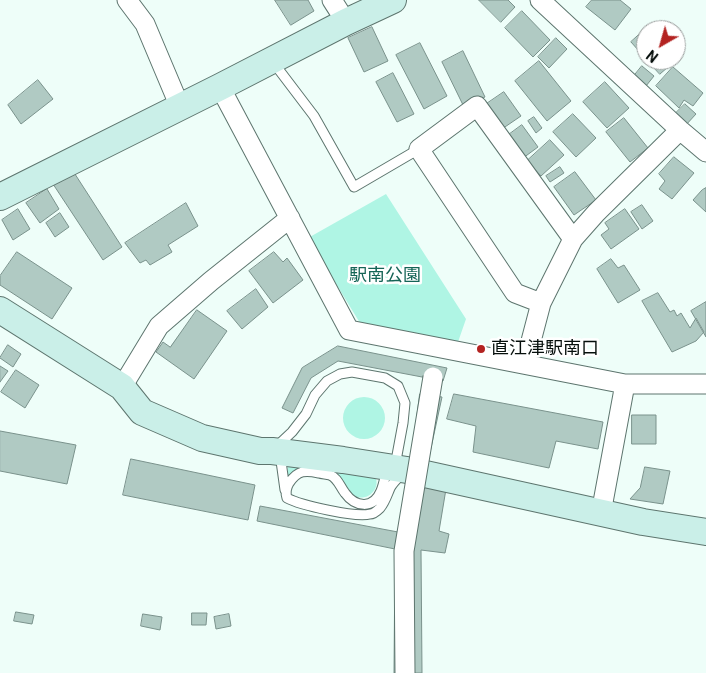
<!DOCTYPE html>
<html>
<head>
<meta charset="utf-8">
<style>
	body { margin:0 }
	#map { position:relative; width:706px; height:673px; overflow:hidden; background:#eefef9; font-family:Roboto,sans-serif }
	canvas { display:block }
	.north { position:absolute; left:636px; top:20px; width:50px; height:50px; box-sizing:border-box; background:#fff; border:1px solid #9b9f9e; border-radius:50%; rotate:218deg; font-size:14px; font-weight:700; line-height:20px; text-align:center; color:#060f0c }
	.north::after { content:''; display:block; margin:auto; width:18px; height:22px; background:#b32321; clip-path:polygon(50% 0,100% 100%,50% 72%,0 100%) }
</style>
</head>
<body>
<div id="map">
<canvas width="706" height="673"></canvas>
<div class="north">N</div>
</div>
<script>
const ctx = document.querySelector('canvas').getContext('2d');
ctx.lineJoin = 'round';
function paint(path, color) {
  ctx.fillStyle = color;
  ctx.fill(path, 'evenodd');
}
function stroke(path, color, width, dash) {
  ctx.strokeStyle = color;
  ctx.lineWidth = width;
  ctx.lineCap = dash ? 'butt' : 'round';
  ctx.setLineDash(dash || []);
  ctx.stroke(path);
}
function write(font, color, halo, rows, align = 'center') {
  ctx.font = font + ' Roboto,"Noto Sans JP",sans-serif';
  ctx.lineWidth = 5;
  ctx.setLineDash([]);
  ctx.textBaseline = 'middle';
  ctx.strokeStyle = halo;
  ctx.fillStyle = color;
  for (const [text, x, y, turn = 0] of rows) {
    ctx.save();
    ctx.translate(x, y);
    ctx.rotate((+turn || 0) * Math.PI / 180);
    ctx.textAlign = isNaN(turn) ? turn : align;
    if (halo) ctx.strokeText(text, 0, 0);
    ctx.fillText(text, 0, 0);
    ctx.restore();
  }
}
const green = new Path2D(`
	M386,194L466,319L458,342L360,323L308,238Z
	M343 418a21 21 0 1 1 42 0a21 21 0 1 1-42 0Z
	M288,465L374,474C383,488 367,504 352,495C345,490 341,479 336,472L302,467L295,471L287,479Z`);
const building = new Path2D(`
	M275,0H308L314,11L291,25Z
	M479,0H508L515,7L501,22Z
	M592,0H620L631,9L615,30L586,7Z
	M522,11L550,40L533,57L505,28Z
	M651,24L656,30H646V59L631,42Z
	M372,27L388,61L364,72L348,38Z
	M556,38L567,49L549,68L538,57Z
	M420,43L447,96L424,109L396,55Z
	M463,51L485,97L464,107L442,62Z
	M647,60H676L660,74Z
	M539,61L571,101L547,121L515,81Z
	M642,66L654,76L646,86L634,76Z
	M673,67L703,93L693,106L684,100L679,108L656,86Z
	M393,73L414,114L397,122L376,82Z
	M38,80L53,99L21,124L8,105Z
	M605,82L629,108L607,128L583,102Z
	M504,92L521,116L499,131L482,107Z
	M685,104L696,114L685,126L674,115Z
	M573,114L596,138L576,157L553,132Z
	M534,117L542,128L536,133L528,121Z
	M624,118L648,148L630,162L606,132Z
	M522,125L538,147L519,161L503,139Z
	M550,140L564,155L541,176L527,161Z
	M674,157L694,173L672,199L659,189L665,181L659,174Z
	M560,167L564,173L550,182L546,176Z
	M73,171L122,247L103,260L53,184Z
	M575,172L596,200L574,215L554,187Z
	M706,188V212L693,200L702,190Z
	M47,189L59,209L40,223L26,203Z
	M186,203L198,226L168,245L172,252L150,265L146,260L140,263L125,243Z
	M642,205L653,221L642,229L631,212Z
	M18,209L30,229L13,240L2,220Z
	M625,209L639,229L611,249L601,235L609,229L605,223Z
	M60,213L69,227L55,237L46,223Z
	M17,252L72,288L52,319L0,285V276Z
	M274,252L283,262L287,258L303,280L273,303L249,271Z
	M611,259L618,268L624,265L640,290L618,303L597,269Z
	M256,289L268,307L242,329L227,311Z
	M658,293L670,312L674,310L677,316L681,313L690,328L696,318L704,332L696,341L672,352L642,301Z
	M706,302V337L691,311Z
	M197,310L227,331L194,379L156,352L163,342L170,347Z
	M8,345L21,354L13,367L0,358Z
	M338,346L447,368L443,381L338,361L311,378L293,413L282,408L302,368Z
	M0,366L8,371L0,382Z
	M16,370L39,385L25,408L1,392Z
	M420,394L442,397L423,485L446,489L439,531L449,534L445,553L421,550L422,673H394L395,549L257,521L260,506L398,532L415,444L414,440Z
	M454,394L603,422L598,449L556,441L549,468L473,452L476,426L447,419Z
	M632,415H656V444H632Z
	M0,431L76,445L67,484L0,471Z
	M131,459L255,485L248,520L123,495Z
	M645,467L670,471L663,504L630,499L640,488Z
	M16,612L34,615L32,624L14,621Z
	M192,613H207L206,625H192Z
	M143,614L162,617L160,630L141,626Z
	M229,614L231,626L216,629L214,617Z`);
const lane = new Path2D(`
	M273,62L314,116L354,187L419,149
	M276,447L292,432L306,414L315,395L327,381L340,374L352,372L385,378L398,386L405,403L403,423L395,466
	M280,454L285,490
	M387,469C385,476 384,484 381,491C373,510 355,507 345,493C340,487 338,478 330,475C327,474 322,474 319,473C305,470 298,470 289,483C286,488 285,492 287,498C300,505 356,518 370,514C373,514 377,511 380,508C385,502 387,495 390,488C393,482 398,478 403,473`);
const street = new Path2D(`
	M127,0L145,24L180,107
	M332,0L346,22
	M540,0L680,130L706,152
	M220,87L349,330L625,384H706
	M541,303L515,293L419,149L477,106L573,239
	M525,364L541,303L573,239L596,213L680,130
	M122,387L159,326L211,281L290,218
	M601,513L625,384`);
const secondary = new Path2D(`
	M0,197L220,87L346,22L393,0
	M0,310L122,387L142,412L202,438L260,451H272L343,460L407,470L643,522L706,532`);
const streetBridge = new Path2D(`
	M405,673L404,551L433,377`);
const markers = [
	[481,349,5,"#b32321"]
];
const parkNames = [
	["駅南公園",385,276]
];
const poiNames = [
	["直江津駅南口",491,349]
];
paint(green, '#aff5e4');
paint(building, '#b0cac3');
stroke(building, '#7a928c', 1);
stroke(lane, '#5d756e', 11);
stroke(street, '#5d756e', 21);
stroke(secondary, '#5d756e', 28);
stroke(lane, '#fff', 9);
stroke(street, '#fff', 19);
stroke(secondary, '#caefe8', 26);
stroke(streetBridge, '#5d756e', 21, []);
stroke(streetBridge, '#fff', 19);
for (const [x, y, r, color] of markers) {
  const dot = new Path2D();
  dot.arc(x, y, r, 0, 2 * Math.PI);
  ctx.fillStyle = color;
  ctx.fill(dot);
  stroke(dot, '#fff', 2);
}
write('18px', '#146456', '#fff', parkNames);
write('18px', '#060f0c', '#fff', poiNames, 'left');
</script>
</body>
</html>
